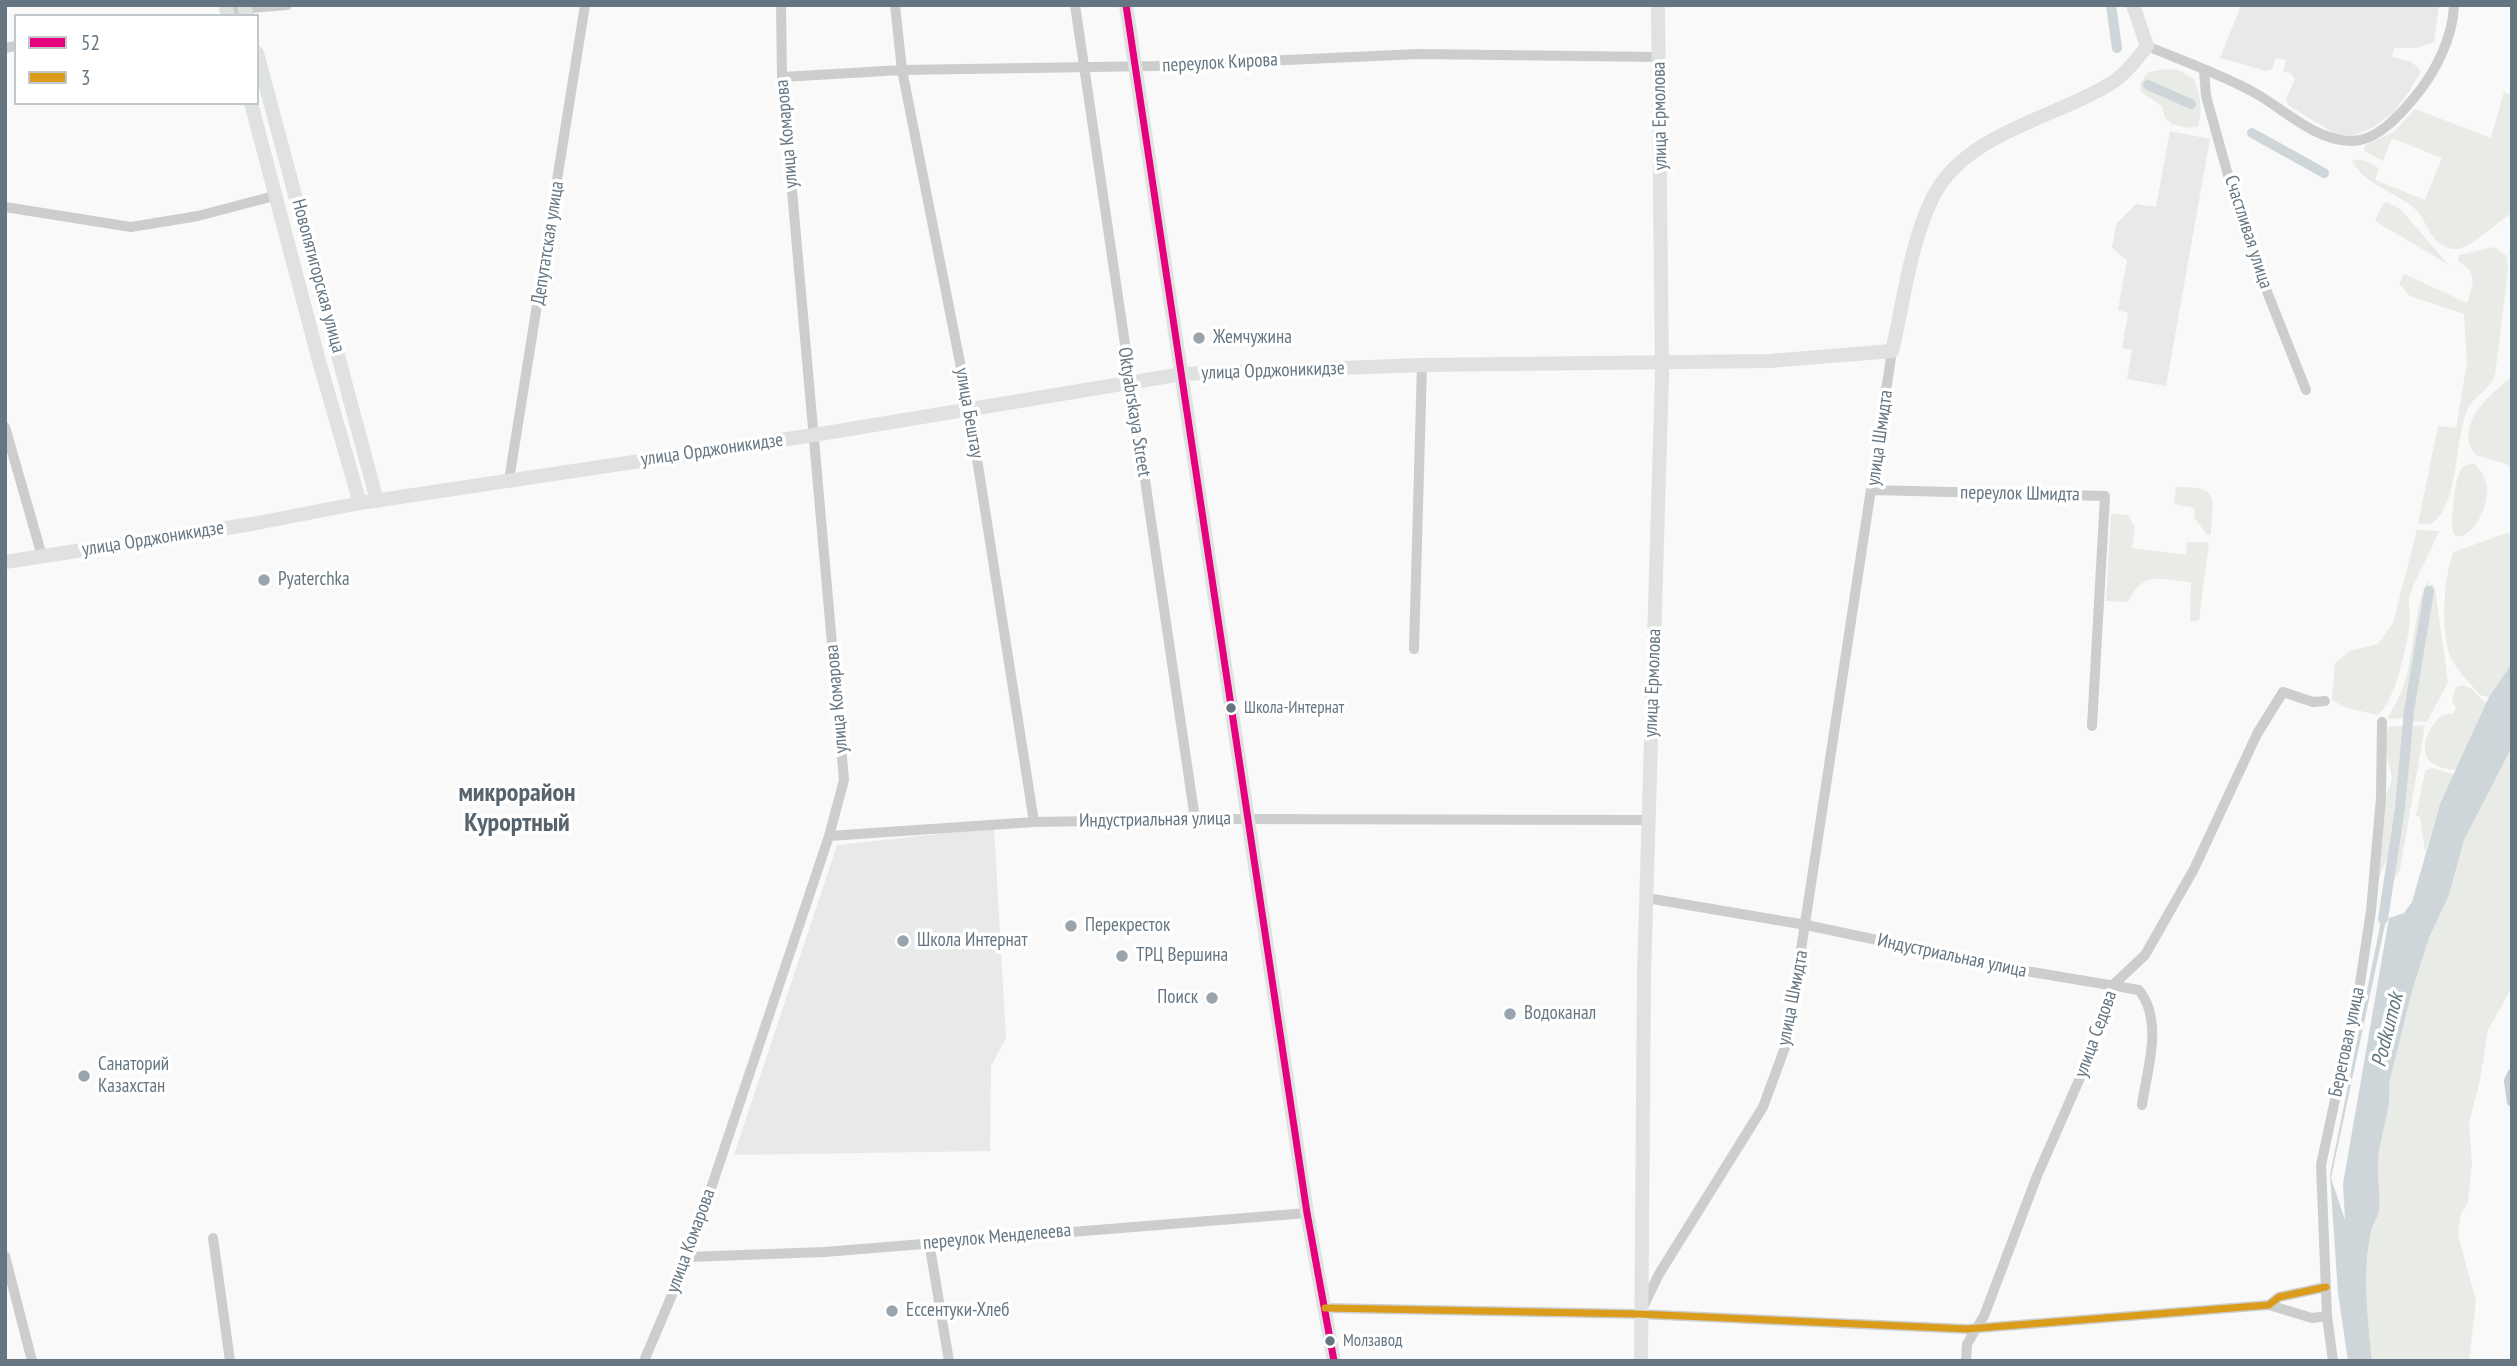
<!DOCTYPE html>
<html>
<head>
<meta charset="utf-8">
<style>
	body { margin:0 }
	#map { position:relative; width:2517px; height:1366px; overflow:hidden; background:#f9f9f9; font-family:"PT Sans Narrow",sans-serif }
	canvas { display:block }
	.frame { position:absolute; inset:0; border:7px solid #657682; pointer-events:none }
	.legend { position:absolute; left:14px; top:14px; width:245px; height:91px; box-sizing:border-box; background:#fff; border:2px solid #c1c8cd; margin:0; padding:9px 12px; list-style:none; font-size:21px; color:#657682 }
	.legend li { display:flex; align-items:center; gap:14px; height:35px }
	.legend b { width:35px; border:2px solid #c1c8cd }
</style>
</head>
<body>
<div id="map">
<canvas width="2517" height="1366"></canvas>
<div class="frame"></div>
<ul class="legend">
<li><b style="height:9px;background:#e5007d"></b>52</li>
<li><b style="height:9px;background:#da9c1a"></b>3</li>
</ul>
</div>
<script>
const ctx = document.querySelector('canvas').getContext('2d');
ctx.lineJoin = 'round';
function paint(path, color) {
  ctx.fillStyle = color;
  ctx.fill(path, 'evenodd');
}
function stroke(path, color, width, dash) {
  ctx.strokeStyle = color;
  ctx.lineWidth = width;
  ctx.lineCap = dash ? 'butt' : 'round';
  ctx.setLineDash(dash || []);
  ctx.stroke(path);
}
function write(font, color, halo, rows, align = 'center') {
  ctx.font = font + ' "PT Sans Narrow",sans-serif';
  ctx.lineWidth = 7;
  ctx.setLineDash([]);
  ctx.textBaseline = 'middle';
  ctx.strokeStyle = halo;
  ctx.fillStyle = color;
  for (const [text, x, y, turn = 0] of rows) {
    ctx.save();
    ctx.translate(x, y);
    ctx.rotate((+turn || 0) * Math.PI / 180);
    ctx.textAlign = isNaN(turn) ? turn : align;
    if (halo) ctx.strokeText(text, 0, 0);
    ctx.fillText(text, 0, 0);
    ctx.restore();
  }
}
const built = new Path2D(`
	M2241,5H2439L2434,42L2417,48H2394L2392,57L2412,62L2421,71L2409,92L2393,113L2370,129L2352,136L2337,135L2288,105L2286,99L2295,79L2290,73L2283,72L2286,60L2276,58L2272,69L2266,71L2220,58Z
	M2170,131L2210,139L2166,386L2127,379L2132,350L2122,348L2128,313L2118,310L2127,260L2112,248L2116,224L2136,204L2156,207Z
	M994,828L1006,1038L991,1066L990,1151L734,1155L837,845Z`);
const green = new Path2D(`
	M2167,69L2178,70L2194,79C2200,96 2203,108 2198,126L2188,128L2172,124L2165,118L2162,106L2141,92L2140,84L2148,72Z
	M2504,92L2512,95L2510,214C2498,222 2469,249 2456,249C2431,249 2428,221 2416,210C2397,191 2367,188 2352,161C2363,157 2370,163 2379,169L2375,180L2425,200L2442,158L2392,138L2383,161L2364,151L2365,145L2394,132L2415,109L2491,138Z
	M2387,202L2401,210L2449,265L2375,221L2383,204Z
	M2494,247L2507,256L2508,270L2495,375C2490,391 2471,397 2466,413C2455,442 2458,508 2431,524H2418L2438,426L2456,428L2467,363L2464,314L2410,296L2399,284L2404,274L2467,303C2474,283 2478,274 2458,261L2459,255Z
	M2512,377V466L2476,455C2452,426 2490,394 2512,377Z
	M2473,463C2517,497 2441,580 2453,508C2455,493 2455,478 2463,466Z
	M2176,487C2221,487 2213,496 2211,535H2207L2194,517L2195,508L2174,504Z
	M2111,514L2128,515L2135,527L2132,548L2186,555L2187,542H2209L2199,620L2190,622L2191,582C2159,580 2144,569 2128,602L2106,601Z
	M2417,530L2439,531C2431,552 2418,572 2410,594C2407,602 2411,612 2410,620C2408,642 2395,704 2377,715L2344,707L2332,700L2335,663L2350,651L2378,644L2393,623Z
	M2506,533L2512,535V663L2489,697L2480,695C2470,683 2457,671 2450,656C2441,633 2443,574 2454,552Z
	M2429,581L2407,718L2387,719C2393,708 2400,697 2404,685C2413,662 2416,592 2429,581Z
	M2431,583L2435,589L2448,682L2427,722L2409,721Z
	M2463,685L2472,689L2484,702L2491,700L2457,770C2448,769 2437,768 2430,761C2417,749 2431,722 2443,715L2453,714L2456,709L2452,699L2456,687Z
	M2425,725L2400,870L2391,886L2412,726Z
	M2389,726H2408L2387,858L2377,883L2385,799L2392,779L2384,742Z
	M2512,747V987L2488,1030L2480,1080L2469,1123L2472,1164L2468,1202L2461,1214L2458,1235L2476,1301L2469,1361H2372C2368,1320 2362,1272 2371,1231C2372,1225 2378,1218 2379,1211C2381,1192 2376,1172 2379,1152C2382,1131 2392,1104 2389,1084L2412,991L2429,938L2449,895L2464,840Z
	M2432,768L2456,775L2440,804L2425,852L2420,817L2416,816L2425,771Z`);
const water = new Path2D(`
	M2512,663V747L2464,840L2449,895L2429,938L2412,991L2389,1084C2392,1104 2382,1131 2379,1152C2376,1172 2381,1192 2379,1211C2378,1218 2372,1225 2371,1231C2362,1272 2368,1320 2372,1361H2348L2338,1293L2330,1175L2384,906H2389L2331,1178L2345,1220L2343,1184L2389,918L2404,913L2412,902L2440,804L2489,697Z`);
const canal = new Path2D(`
	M2111,5L2117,48
	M2148,85L2191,104
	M2252,133L2324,173
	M2383,919L2400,808L2409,711L2429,591`);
const street = new Path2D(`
	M895,5L902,70L969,408L1034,822
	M1075,5L1195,819
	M226,10L287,5
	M2147,46C2183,61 2221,74 2255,93C2285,110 2315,140 2350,141C2376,142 2399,116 2414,98C2435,73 2453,38 2454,5
	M5,48L16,46
	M2204,70L2206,96L2245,236L2306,390
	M782,77L902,70L1155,66L1418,54L1659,57
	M5,207L131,227L198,216L274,196
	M5,427L42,556
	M509,480L585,5
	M1873,490L2105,496L2092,726
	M1414,649L1422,365
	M829,836L1034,822L1217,819L1649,820
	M1647,898L1806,925L2020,970L2139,990C2164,1022 2147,1069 2142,1105
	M2512,1074L2509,1081L2512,1102
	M213,1238L230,1361
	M929,1242L949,1361
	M5,1256L32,1361
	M688,1257L824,1252L1307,1213
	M2269,1305L2312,1318L2327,1316
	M1643,1307L1659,1274L1763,1107L1787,1042L1892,351
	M1325,1308L1639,1314L1967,1329L2269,1305L2279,1297L2326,1287
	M644,1361L688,1257L829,836L844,780L782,77L781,5
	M1966,1361L1967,1344L1984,1316L2037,1176L2083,1071L2112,986L2145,955L2194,869L2257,734L2283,692L2313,702L2325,701
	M2333,1361L2327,1316L2321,1165L2360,983L2371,911L2381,798L2382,722`);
const secondary = new Path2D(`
	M225,5L228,16
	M244,5L247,16
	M1126,5L1307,1213L1334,1361
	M257,53L377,501
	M251,103L319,361L360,503
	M5,562L252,524L360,503L814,435L1182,374L1422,365L1770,361L1892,351C1904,301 1910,243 1933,197C1965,133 2053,119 2110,84C2125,75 2136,60 2147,46L2133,5
	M1641,1361L1644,974L1662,374L1658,5`);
const bus1 = new Path2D(`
	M1126,5L1307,1213L1334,1361`);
const bus2 = new Path2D(`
	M1325,1308L1639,1314L1967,1329L2269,1305L2279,1297L2326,1287`);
const markers = [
	[1199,338,7,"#99a4ac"],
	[264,580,7,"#99a4ac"],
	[1231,708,6,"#657682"],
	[1071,926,7,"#99a4ac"],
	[903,941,7,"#99a4ac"],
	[1122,956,7,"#99a4ac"],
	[1212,998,7,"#99a4ac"],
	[1510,1014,7,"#99a4ac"],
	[84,1076,7,"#99a4ac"],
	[892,1311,7,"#99a4ac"],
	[1330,1341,6,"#657682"]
];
const busNames = [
	["Школа-Интернат",1244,708],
	["Молзавод",1343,1341]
];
const streetNames = [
	["переулок Кирова",1220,63,-3],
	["улица Ермолова",1660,116,-91],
	["улица Комарова",787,134,-95],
	["Счастливая улица",2248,232,72],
	["Депутатская улица",548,243,-81],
	["Новопятигорская улица",318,276,75],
	["улица Орджоникидзе",1273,371,-2],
	["Oktyabrskaya Street",1134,412,81],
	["улица Бештау",969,413,80],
	["улица Шмидта",1880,438,-82],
	["улица Орджоникидзе",712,450,-8],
	["переулок Шмидта",2020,494,1],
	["улица Орджоникидзе",153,539,-9],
	["улица Ермолова",1653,683,-88],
	["улица Комарова",837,699,-95],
	["Индустриальная улица",1155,820,-1],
	["Индустриальная улица",1952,956,12],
	["улица Шмидта",1793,998,-79],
	["улица Седова",2096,1034,-70],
	["Береговая улица",2347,1042,-78],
	["переулок Менделеева",997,1237,-5],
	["улица Комарова",691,1241,-70]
];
const poiNames = [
	["Жемчужина",1213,338],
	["Pyaterchka",278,580],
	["Перекресток",1085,926],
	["Школа Интернат",917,941],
	["ТРЦ Вершина",1136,956],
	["Поиск",1198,998,"right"],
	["Водоканал",1524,1014],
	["Санаторий",98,1065],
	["Казахстан",98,1087],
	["Ессентуки-Хлеб",906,1311]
];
const waterNames = [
	["Podkumok",2388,1030,-76]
];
const districtNames = [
	["микрорайон",517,794],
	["Курортный",517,824]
];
paint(built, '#e8e9e9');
paint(green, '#e8ebe6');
paint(water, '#ced6d9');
stroke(canal, '#ced6d9', 10);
stroke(street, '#cccece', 10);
stroke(secondary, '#e0e1e1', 14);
stroke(bus1, '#e5007d', 7);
stroke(bus2, '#da9c1a', 7);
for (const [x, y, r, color] of markers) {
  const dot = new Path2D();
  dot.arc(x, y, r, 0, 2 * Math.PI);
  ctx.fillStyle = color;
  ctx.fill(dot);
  stroke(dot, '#fff', 2.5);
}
write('17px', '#657682', '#fff', busNames, 'left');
write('19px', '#657682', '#fff', streetNames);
write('19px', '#657682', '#fff', poiNames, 'left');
write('italic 21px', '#60757c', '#fff', waterNames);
write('bold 26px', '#57646d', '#fff', districtNames);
</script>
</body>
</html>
